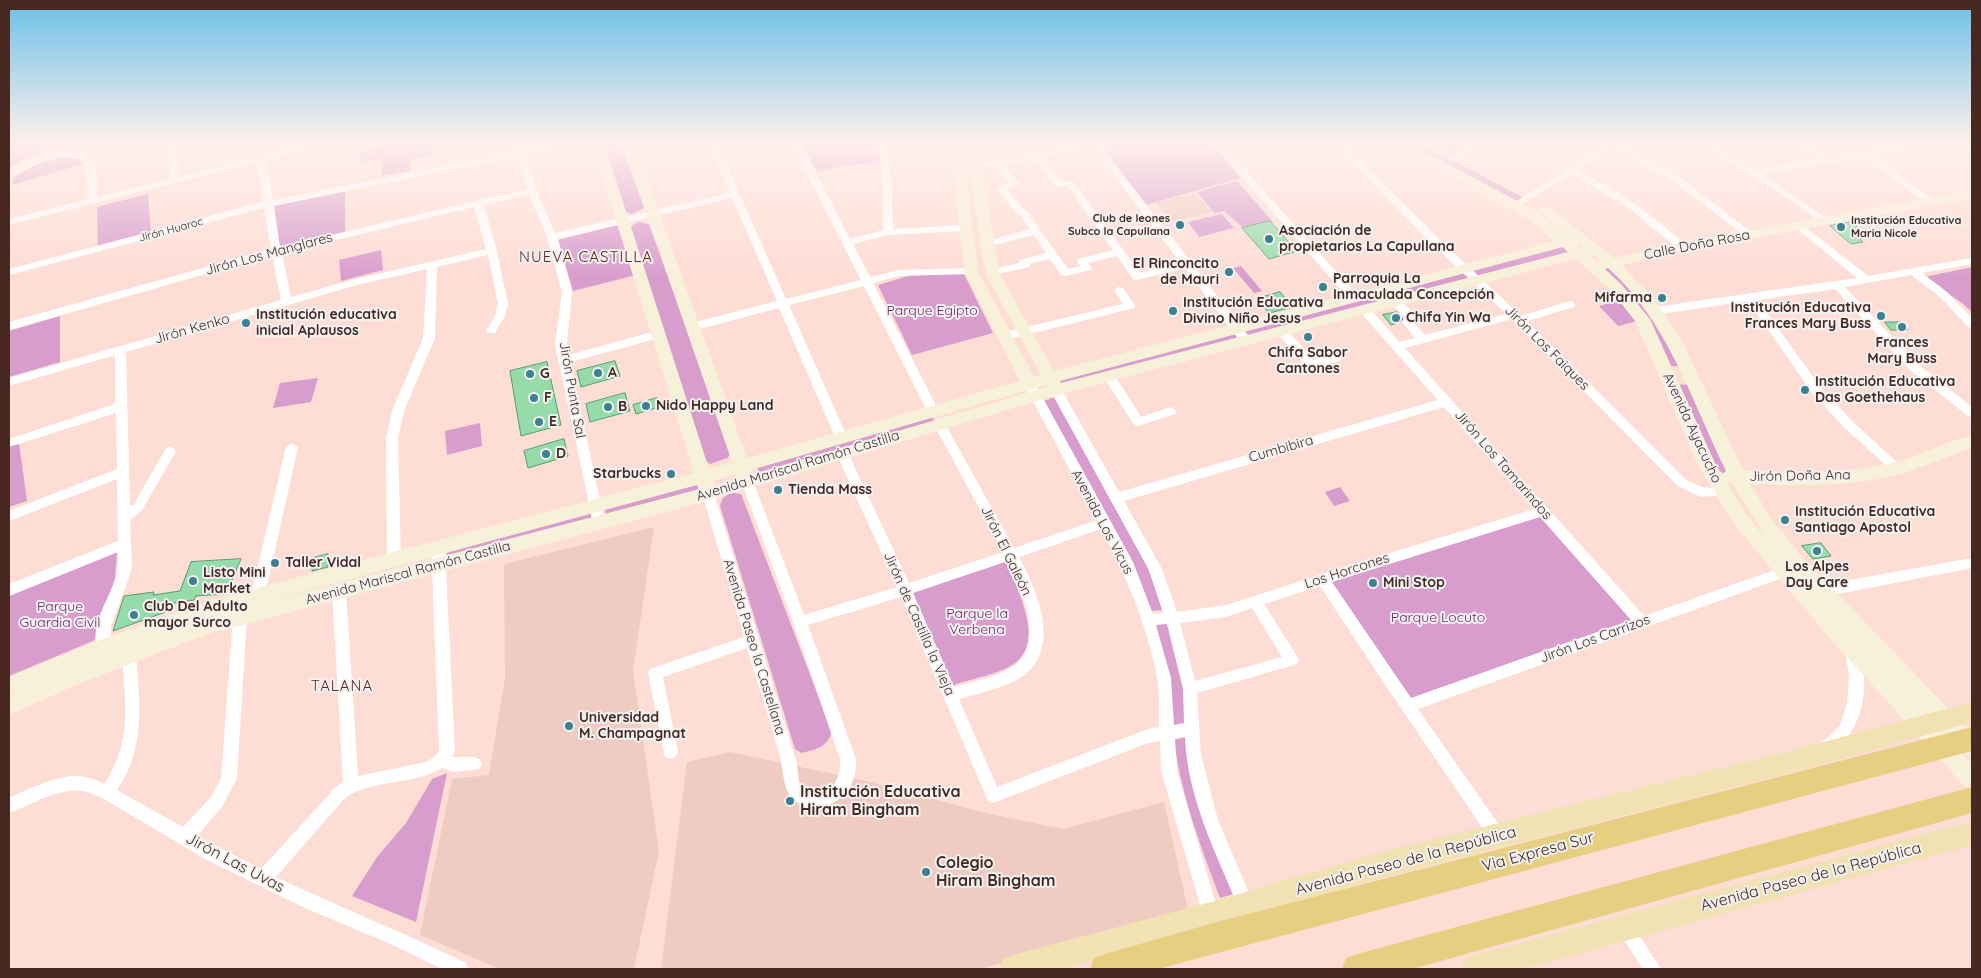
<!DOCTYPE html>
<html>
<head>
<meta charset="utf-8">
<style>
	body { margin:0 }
	#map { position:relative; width:1981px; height:978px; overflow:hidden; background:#feddd5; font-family:Quicksand,sans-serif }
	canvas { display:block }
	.frame { position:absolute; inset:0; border:10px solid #482922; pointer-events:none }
</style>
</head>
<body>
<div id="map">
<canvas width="1981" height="978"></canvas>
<div class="frame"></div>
</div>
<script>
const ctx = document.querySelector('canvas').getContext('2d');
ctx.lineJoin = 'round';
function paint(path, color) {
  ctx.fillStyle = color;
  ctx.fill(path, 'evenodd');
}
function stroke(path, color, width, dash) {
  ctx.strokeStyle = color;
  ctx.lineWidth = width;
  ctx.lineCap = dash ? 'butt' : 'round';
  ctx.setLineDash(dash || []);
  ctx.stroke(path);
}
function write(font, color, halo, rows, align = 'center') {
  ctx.font = font + ' Quicksand,sans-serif';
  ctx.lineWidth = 4;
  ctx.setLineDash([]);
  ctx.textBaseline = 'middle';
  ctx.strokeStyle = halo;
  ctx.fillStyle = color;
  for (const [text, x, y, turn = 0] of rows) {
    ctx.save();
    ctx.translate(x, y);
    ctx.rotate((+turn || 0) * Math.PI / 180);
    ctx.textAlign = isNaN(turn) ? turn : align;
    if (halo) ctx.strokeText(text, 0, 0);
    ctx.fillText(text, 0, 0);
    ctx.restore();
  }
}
const built = new Path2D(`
	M1195,193L1212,212L1172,222L1156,202Z
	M654,527L633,671L659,851L634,969H500L420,935L452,779L489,775L505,677L504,564Z
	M730,752L862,780L990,814L1063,829L1164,802L1189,914L980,969H661L687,762Z`);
const green = new Path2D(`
	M12,143H90L95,151C65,142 35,152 9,167V150Z
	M381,143H433L436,155L410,159V171L382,176V159L363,162L357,154Z
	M602,143H621L644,208L632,214L624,211Z
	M802,143H878L880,163L846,165L817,172Z
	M1111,143H1212L1241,178L1145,205L1099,145Z
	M1403,143H1420L1524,198L1514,203Z
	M1430,143H1473L1453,155Z
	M62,157L79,159L84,164L12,185L13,178L31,166Z
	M1237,181L1272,221L1242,227L1224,211L1214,213L1197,192Z
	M345,190V232L279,249L272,206Z
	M148,194L151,232L98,246L97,207Z
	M1222,214L1234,228L1199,237L1188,222Z
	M638,222L649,224L731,454L727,458L710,464L703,459L629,228Z
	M618,225L636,275L573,291L558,240Z
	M1566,243L1576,252L1478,279L1469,269Z
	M381,250L383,270L341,281L339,260Z
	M1241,266L1262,291L1254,293L1233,268Z
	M1611,266L1627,281L1684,366H1668L1661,344L1647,321L1599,268Z
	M1972,267V312L1962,303L1924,277Z
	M1464,270L1474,279L1247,338L1241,330Z
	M915,274H964L993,333L912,355L878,285Z
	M1613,302L1624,303L1638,321L1618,326L1599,306Z
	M60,316V362L9,377V331Z
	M1235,331L1241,340L1058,387L1054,378Z
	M318,378L311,402L273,408L280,383Z
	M1673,384L1693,385L1729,474L1723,473L1714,467Z
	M1055,397L1147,566L1163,610L1150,611L1044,401Z
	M931,415L934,421L759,473L757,467Z
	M480,423L482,446L447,455L445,431Z
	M19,443L27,501L9,507V446Z
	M697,484L699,491L606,516L605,509Z
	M1340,487L1350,501L1334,506L1325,492Z
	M734,493L741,494L832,732C827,747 817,749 802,753L795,749L720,506C722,498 725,494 734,493Z
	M591,512L592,521L447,559L446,549Z
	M1541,515L1634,620L1409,700L1328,580Z
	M117,552L115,579L95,640L9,676V596Z
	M1005,560C1016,587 1046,640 1015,663C1000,674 971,679 953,685L911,592Z
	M1152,624H1171L1187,688L1188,726L1171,729Z
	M1186,737L1237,893L1220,898C1201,847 1181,795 1174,740Z
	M447,773L416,922L352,896L377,857L406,823L432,779Z`);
const building = new Path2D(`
	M1270,221L1297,251L1269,259L1242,228Z
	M1851,222L1870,237L1860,239L1863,242L1851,244L1830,226Z
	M1280,292L1293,307L1269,313L1257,299Z
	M1397,312L1403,319L1400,322L1391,325L1383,315Z
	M1885,322H1901L1908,330H1891Z
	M615,361L620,376L581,387L577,371Z
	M547,362L561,425L521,436L510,371Z
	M625,393L630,411L590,422L586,404Z
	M657,398L659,407L636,414L633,405Z
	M564,439L568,456L528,468L524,451Z
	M1821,543L1831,556L1813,559L1802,546Z
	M328,554V567L312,571L313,558Z
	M241,559L226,594L196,596L194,600L174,603L171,610L113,631L124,596L154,592L153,595L180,591L191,562Z`);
const street = new Path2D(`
	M168,143H177L180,176L312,143H326L325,145L266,160L273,200L514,151L512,143H520L523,150L557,143H574L570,146L525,155L537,191L555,233L730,193L708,143H717L786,299L861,280L791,143H801L850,239L883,230L881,143H890L893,229L965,225L970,228L965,231L888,235L853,244L870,277L899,270L971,268L976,271L971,274L899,276L873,283L939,411L933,415L927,411L864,286L789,305L847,437L841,441L835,437L779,308L692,331L687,327L688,324L777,301L732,198L558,239L572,292L567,344L569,355L659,330L664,334L663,337L570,362L605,523L604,527H594L593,523L555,344L562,292L547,237L529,195L484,205L497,251L508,304L505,316L495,333H487L486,330L495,316L498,304L488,255L437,267L435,338L404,411L398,438L401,559L399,563L394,564L389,563L387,559L386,438L392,411L423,338L427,269L357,285L126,352L130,506L134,504L166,448L170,446L176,451L142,510L130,520L132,564L130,575L111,626V647L109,651L104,653L99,651C87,627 110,599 116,576C118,568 118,560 118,552L9,596V584L118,541L117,479L9,521V511L117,469L116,413L9,447V439L115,404V355L9,386V378L281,300L272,255L9,330V322L271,249L264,208L9,275V269L263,202L257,162L9,225V219L88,199C87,191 88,171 85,164C75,140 23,173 9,177V170C26,159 81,136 94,162C98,171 97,187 97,197L171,178ZM516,157L527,189L280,247L274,206ZM474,207L486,249L356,279L291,297L282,253Z
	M1089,143H1105L1101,146L1250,338L1252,341L1250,344H1242L1185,268L1137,280L1133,279L1117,256L1088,263L1092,268L1091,270L1065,276L1061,275L1050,259L1030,264L1029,267L1025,268L993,275L989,274L988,272L989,270L1019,263L1020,260L1046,253L1034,235L987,247L983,246V242L1030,229L1020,215L1017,214L996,188L1009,183L995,166L973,168V164L1037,154ZM1093,148L1180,262L1140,273L1073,181H1061L1043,158ZM1035,160L1056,187L1067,186L1113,250L1078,259L1077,261L1080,266L1068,269L1026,210L1023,209L1007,189L1020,184L1004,165Z
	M1212,143H1221L1358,296L1359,298L1358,300H1350Z
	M1334,143H1343L1432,232L1521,316L1570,301L1574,303L1575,305L1574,307L1527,321L1686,480L1702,487L1726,489L1728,492L1726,495L1701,497L1678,486L1512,319L1405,348L1644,616L1783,567L1788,568L1790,572L1788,576L1418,709L1504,832L1506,837L1504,842L1498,845L1492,842L1386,686L1320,586L1264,604L1297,656L1299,660L1297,664L1197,693L1201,755L1218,820L1254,905L1252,911L1246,913L1240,911C1217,855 1187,798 1185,737L1175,738L1177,771L1219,915L1217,921L1211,923L1205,921L1203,915L1161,771L1160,741L1148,743L993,803L988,801L901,597L808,625L856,759C856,770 855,779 849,789C838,806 808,815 792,798C783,788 784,775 781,762C772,724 758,686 747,648L663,677L678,752L675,757L670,759L665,757L648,673L650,669L744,637L702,493L704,490H712L714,493L797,764L799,782L807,791C832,796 841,781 840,759L793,622L741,481L743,478H751L753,481L804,615L897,587L836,453L838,450H846L848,453L909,583L1003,552L933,423L935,420H943L1014,548L1097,520L1023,383L1025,380H1033L1133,562L1153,614L1163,613L1149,570L1050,390L1052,387H1060L1119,492L1438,400L1360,312L1359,309L1360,306H1368L1399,342L1415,338L1402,322L1406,319L1390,301L1395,298L1399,299L1418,317L1419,320L1415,324L1425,335L1506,314L1424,236ZM1444,407L1534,509L1354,564L1226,605L1177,612L1162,569L1124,501ZM1540,517L1631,620L1411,698L1332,582ZM1101,529C1126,575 1147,625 1157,677C1160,693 1158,711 1159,727L1148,729L997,787L959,699C981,692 1013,687 1029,671C1060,640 1035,588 1019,557ZM1008,561C1021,588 1047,646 1012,667C995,678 973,681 954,687L913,593ZM1252,608L1282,657L1195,681L1180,623L1226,617ZM1167,624L1183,689L1184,723L1174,725L1171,678L1156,625Z
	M1473,143H1484L1455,161H1449V157Z
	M1608,143H1618L1678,176L1754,234L1749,237L1745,236L1672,180L1612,148L1577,170C1617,189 1652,215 1686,245V249H1678L1626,206L1571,174L1518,207H1512L1510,205Z
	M1696,143H1707L1754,170L1816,159L1794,143H1804L1826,158L1914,143H1933L1929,146L1874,155L1934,201L1932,203H1926L1864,157L1762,174L1826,218V222L1823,223L1772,188Z
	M1799,222L1868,276L1972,258V264L1922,273L1947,292L1972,318V328L1968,327L1939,296L1911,275L1845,287L1919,365L1972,407V417L1968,416L1911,371L1835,289L1758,300L1821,388L1853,422L1900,465L1902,468L1900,471H1892L1845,428L1813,394L1748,301L1655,315L1650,311L1655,307L1857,278L1795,227V223Z
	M1119,287L1123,288L1134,304L1135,306L1134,308L1005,340L999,336L1005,332L1123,304L1114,290Z
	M1282,327L1286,328L1313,360L1336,354L1342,358L1340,361L1311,368L1307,367L1278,334L1277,331Z
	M1109,372L1113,373L1141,417L1171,407L1177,411L1175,414L1138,426L1134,425L1103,376Z
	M292,443L298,447L265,595L263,599L258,601L253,599L251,595L286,447Z
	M438,542L443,543L445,547L455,751L452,757H474L479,759L482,764L479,769L454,772L442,768C413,786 372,778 344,799L276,877C339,907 403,932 466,963L468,969H442L393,945L307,909L207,860L102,798C97,796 90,792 84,791C58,787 32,805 9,813V798C29,789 63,772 85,777C91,778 98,781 104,784C133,742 125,703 122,655L124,651L129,649L134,651L136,655C140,703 146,748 117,790L183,827L211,797L221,778L233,617L235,613L240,611L245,613L247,617L237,778L222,807L197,836L261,869L334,789L343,782L332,591L334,587L339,585L344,587L346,591L358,776L426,762L436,756L439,750L431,547L433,543Z
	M1972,558V568L1822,597L1817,595L1815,591L1817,587L1822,585Z
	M1852,644L1857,646C1873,680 1863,740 1825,755L1820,753L1817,748L1820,743L1831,735L1840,725L1847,704L1849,676L1845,650L1847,646Z
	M1625,921L1631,923L1661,969H1643L1617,929L1619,923Z`);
const secondary = new Path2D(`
	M592,143H604L709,469L732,462L622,143H634L747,458L1020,381L964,271L950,143H962L978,271L1034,377L1041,375L988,278L983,262L967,143H979L997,262L1002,278L1054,371L1555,241L1524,216L1394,146L1393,143H1408L1534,210L1569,237H1571L1538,211L1540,208H1550L1614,258L1682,243L1972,190V198L1682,251L1622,265L1654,299L1682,341L1743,470C1794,474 1846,474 1896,462C1922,455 1946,442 1972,435V448C1947,457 1922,468 1896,475C1848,487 1799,486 1750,484L1771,518L1803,558L1972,733V757L1965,754L1873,658L1972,764V789L1964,786L1825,633L1734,524L1698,465L1635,321L1611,290L1576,259L1057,395L696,504L205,635L83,682L9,715V696L47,680L9,695V677L97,641L215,599L694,473ZM1579,243L1584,247L1581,248L1577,244ZM1563,247L1568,252L1061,383L1060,381ZM1593,254L1600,261L1597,262L1589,255ZM1608,268C1669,323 1691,400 1726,471L1722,475L1715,463L1650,319L1621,284L1605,269ZM1046,385L1047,387L753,474L751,470ZM736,474L737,478L715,485L713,481ZM1726,481L1732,483L1767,540L1746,514ZM697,485L699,489L696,490L210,617Z`);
const primary = new Path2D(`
	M1972,702V722L1801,770L1378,879L1211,928L1062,969H999L1003,959L1013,955L1211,902L1378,853L1801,748Z
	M1972,821V845L1524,969H1461L1465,959L1475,955Z`);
const highway = new Path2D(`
	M1972,727V751L1158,969H1090L1094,958L1105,954L1217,922Z
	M1972,787V813L1412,969H1342L1346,958L1357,954Z`);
const markers = [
	[1180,225,5,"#3c818f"],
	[1841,227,5,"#3c818f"],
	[1269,239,5,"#3c818f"],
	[1229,272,5,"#3c818f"],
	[1323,287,5,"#3c818f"],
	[1662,298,5,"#3c818f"],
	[1173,311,5,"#3c818f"],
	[1881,316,5,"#3c818f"],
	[1396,318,5,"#3c818f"],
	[246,323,5,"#3c818f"],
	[1902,327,5,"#3c818f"],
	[1308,337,5,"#3c818f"],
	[598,373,5,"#3c818f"],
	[530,374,5,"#3c818f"],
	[1805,390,5,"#3c818f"],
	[534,398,5,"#3c818f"],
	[646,406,5,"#3c818f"],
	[608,407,5,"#3c818f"],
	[539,422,5,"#3c818f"],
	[546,454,5,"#3c818f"],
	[671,474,5,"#3c818f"],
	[778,490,5,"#3c818f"],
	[1785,520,5,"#3c818f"],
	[1817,551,5,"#3c818f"],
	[275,563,5,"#3c818f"],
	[193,581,5,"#3c818f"],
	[1373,583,5,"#3c818f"],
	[134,615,5,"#3c818f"],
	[569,726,5,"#3c818f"],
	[790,801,5,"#3c818f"],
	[926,872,5,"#3c818f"]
];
const farPoinames = [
	["Club de leones",1170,219],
	["Subco la Capullana",1170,232],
	["Institución Educativa",1851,221,"left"],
	["Maria Nicole",1851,234,"left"]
];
const farStreetnames = [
	["Jirón Huaroc",171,230,-15]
];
const poiNames = [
	["Asociación de",1279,231],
	["propietarios La Capullana",1279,247],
	["El Rinconcito",1219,264,"right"],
	["de Mauri",1219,280,"right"],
	["Parroquia La",1333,279],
	["Inmaculada Concepción",1333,295],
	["Mifarma",1652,298,"right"],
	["Institución Educativa",1183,303],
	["Divino Niño Jesus",1183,319],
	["Institución Educativa",1871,308,"right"],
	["Frances Mary Buss",1871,324,"right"],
	["Institución educativa",256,315],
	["inicial Aplausos",256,331],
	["Chifa Yin Wa",1406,318],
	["Frances",1902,343,"center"],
	["Mary Buss",1902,359,"center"],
	["Chifa Sabor",1308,353,"center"],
	["Cantones",1308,369,"center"],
	["A",608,373],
	["G",540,374],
	["Institución Educativa",1815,382],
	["Das Goethehaus",1815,398],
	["F",544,398],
	["Nido Happy Land",656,406],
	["B",618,407],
	["E",549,422],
	["D",556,454],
	["Starbucks",661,474,"right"],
	["Tienda Mass",788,490],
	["Institución Educativa",1795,512],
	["Santiago Apostol",1795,528],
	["Taller Vidal",285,563],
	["Los Alpes",1817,567,"center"],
	["Day Care",1817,583,"center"],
	["Listo Mini",203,573],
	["Market",203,589],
	["Mini Stop",1383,583],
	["Club Del Adulto",144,607],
	["mayor Surco",144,623],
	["Universidad",579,718],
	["M. Champagnat",579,734]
];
const streetNames = [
	["Calle Doña Rosa",1697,245,-11],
	["Jirón Los Manglares",269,254,-15],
	["Jirón Kenko",192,329,-16],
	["Jirón Los Faiques",1547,348,45],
	["Jirón Punta Sal",572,390,80],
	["Avenida Ayacucho",1692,428,65],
	["Cumbibira",1281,449,-16],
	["Jirón Los Tamarindos",1503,465,49],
	["Avenida Mariscal Ramón Castilla",798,466,-17],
	["Jirón Doña Ana",1800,476,-1],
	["Avenida Los Vicus",1102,522,62],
	["Jirón El Galeón",1006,551,64],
	["Los Horcones",1347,571,-18],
	["Avenida Mariscal Ramón Castilla",408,573,-15],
	["Jirón de Castilla la Vieja",919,624,66],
	["Jirón Los Carrizos",1595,639,-20],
	["Avenida Paseo la Castellana",754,647,73]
];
const parkNames = [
	["Parque Egipto",932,311],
	["Parque",60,607],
	["Guardia Civil",60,623],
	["Parque la",977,614],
	["Verbena",977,630],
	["Parque Locuto",1438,618]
];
const neighbourhoodNames = [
	["NUEVA CASTILLA",586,257],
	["TALANA",342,686]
];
const nearPoinames = [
	["Institución Educativa",800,792],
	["Hiram Bingham",800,810],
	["Colegio",936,863],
	["Hiram Bingham",936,881]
];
const nearStreetnames = [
	["Via Expresa Sur",1538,852,-15],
	["Avenida Paseo de la República",1406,861,-15],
	["Jirón Las Uvas",235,863,28],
	["Avenida Paseo de la República",1811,877,-15]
];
paint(built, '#f0cbc2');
paint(green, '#d89ccd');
paint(building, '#96dcab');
stroke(building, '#579c6e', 1);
paint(street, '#fff');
paint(secondary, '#f8f1d9');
paint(primary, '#f0e2b3');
paint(highway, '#e6cf80');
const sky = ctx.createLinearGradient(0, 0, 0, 280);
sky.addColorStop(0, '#6ac0e9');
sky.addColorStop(0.51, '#fff0ec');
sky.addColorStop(1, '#fff0ec00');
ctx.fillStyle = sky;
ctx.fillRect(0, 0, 1981, 280);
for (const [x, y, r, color] of markers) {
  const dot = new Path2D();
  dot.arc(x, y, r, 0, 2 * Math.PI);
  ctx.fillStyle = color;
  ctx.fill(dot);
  stroke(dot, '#f2f2f2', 2);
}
write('bold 11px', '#482922', '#f2f2f2', farPoinames, 'right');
write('11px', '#482922', '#f2f2f2', farStreetnames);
write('bold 14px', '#482922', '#f2f2f2', poiNames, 'left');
write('14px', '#482922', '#f2f2f2', streetNames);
write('14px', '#76206b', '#f2f2f2', parkNames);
ctx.letterSpacing = '1px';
write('15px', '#672518', '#f2f2f2', neighbourhoodNames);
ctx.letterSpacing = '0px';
write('bold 16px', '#482922', '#f2f2f2', nearPoinames, 'left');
write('16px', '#482922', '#f2f2f2', nearStreetnames);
</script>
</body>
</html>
